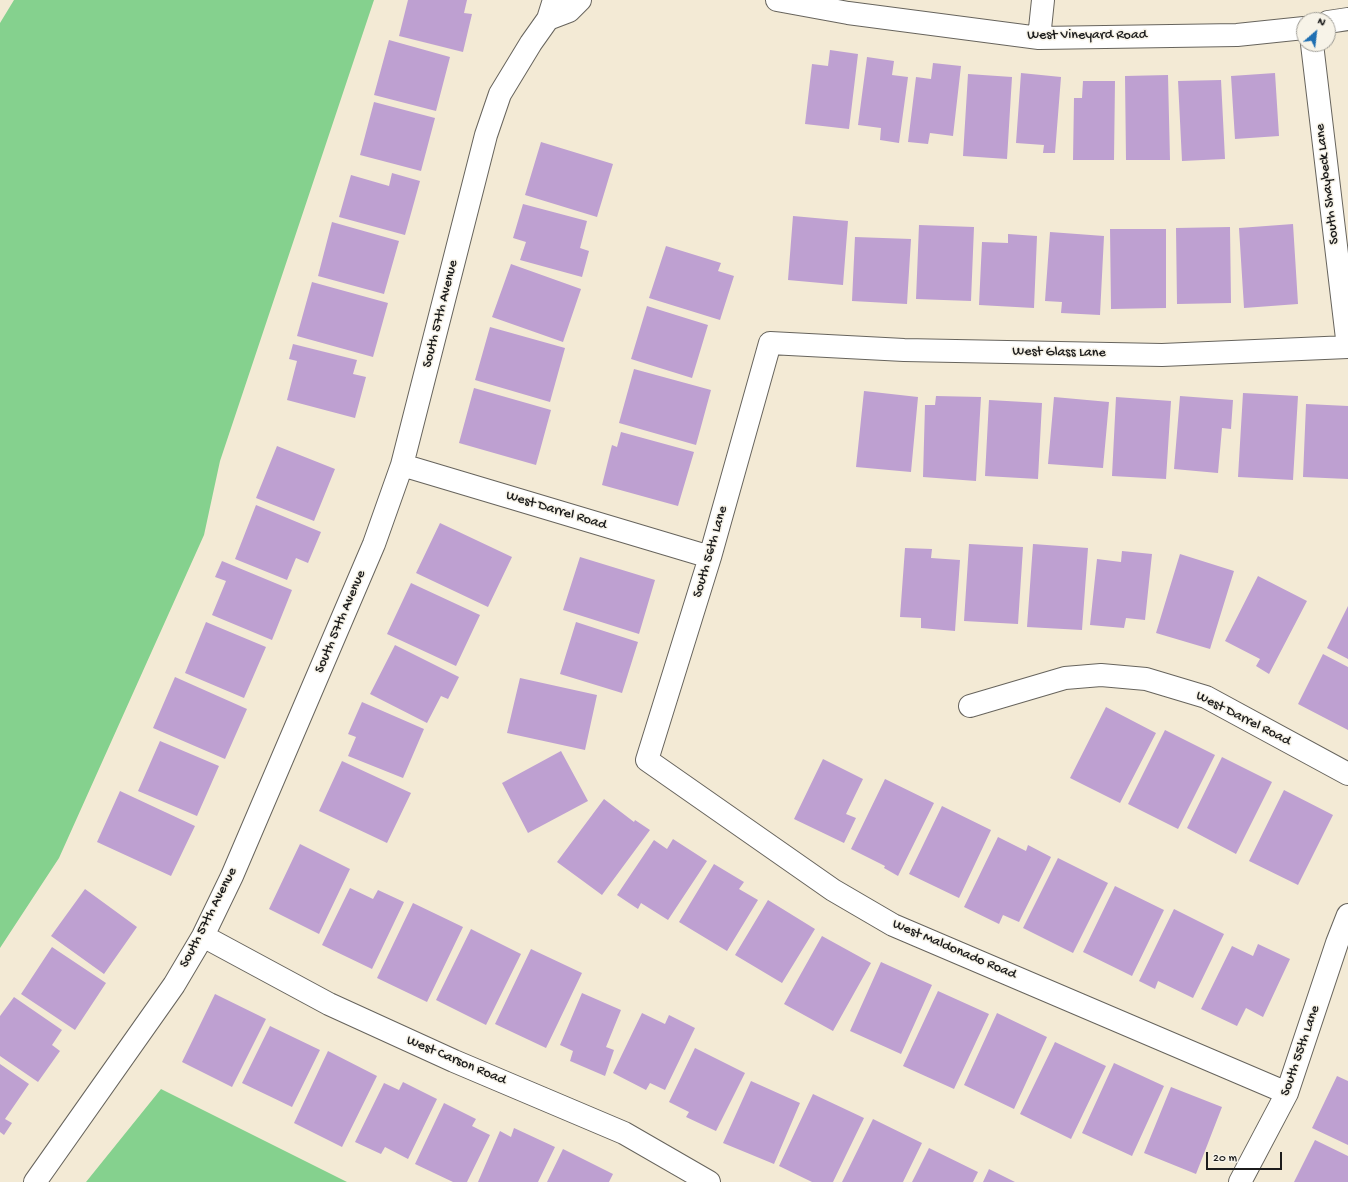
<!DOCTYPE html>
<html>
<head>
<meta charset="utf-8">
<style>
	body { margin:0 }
	#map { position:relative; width:1348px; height:1182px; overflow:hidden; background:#f3ead5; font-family:"Gochi Hand",sans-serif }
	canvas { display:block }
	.north { position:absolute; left:1296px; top:12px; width:40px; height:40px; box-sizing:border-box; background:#f7f3e8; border:1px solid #9f9d96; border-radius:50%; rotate:28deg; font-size:11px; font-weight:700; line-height:16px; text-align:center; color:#1c1c1c }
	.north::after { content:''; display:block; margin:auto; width:14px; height:18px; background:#1f6fb2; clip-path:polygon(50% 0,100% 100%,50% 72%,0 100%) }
	.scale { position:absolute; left:1206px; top:1152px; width:76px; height:18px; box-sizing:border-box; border:2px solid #1c1c1c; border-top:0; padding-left:5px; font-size:12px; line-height:14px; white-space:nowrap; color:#1c1c1c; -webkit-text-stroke:3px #f7f3e8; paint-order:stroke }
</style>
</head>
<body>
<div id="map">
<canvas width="1348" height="1182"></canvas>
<div class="north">N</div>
<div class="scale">20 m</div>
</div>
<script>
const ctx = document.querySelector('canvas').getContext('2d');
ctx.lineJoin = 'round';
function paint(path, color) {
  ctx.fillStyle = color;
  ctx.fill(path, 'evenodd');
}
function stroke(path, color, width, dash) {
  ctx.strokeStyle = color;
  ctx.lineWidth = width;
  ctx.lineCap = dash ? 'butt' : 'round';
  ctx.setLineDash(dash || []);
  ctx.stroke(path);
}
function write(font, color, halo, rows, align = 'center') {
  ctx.font = font + ' "Gochi Hand",sans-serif';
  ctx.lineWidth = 3;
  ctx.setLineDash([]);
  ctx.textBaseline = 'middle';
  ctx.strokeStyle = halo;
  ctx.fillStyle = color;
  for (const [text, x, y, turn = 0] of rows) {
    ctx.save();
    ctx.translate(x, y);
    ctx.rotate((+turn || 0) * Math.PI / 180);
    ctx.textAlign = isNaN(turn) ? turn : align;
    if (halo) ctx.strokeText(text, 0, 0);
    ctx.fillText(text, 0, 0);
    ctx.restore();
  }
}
const green = new Path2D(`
	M14,0H374L220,461L204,535L59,858L0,948V23Z
	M161,1089L347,1182H86Z`);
const building = new Path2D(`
	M408,0H467L464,13L472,14L463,52L399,36Z
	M389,40L450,57L436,111L374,95Z
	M830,50L858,54L849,129L805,124L812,64L828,66Z
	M867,57L894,61L892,75L908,77L899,143L880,140L881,128L858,125Z
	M933,63L961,66L953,136L930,133L928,144L908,142L916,77L931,79Z
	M1021,73L1061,77L1055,153H1043L1044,145L1016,143Z
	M1275,73L1279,136L1235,139L1231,76Z
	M968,74L1012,77L1007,159L963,156Z
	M1168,75L1170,160H1126L1125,76Z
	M1221,80L1225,159L1182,161L1178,81Z
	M1083,81H1115L1114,160H1073L1074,98H1082Z
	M374,102L435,118L421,171L360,155Z
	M541,142L613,164L597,217L525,195Z
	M392,173L420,181L405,235L339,217L351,175L389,186Z
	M523,204L587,221L580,248L589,251L582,277L520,260L526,242L513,238Z
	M793,216L848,221L843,285L788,280Z
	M332,222L399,241L384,294L318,276Z
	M1293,224L1298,304L1244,308L1239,228Z
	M919,225L974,227L971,301L916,299Z
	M1230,227L1231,303L1177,304L1176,228Z
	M1110,229H1166V308L1111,309Z
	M1050,232L1104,236L1100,315L1061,313L1062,302L1045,301Z
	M1008,234L1037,236L1034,308L979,305L982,242L1008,243Z
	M855,237L911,239L907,304L852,301Z
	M666,246L721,263L718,271L734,276L720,320L649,298Z
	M511,264L581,289L563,342L492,317Z
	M312,282L388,303L373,357L297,336Z
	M647,306L708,325L692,378L631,359Z
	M490,327L565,348L550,402L475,380Z
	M293,344L357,360L353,374L366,377L355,418L287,400L297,361L289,359Z
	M634,369L711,390L696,445L619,423Z
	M474,388L551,410L536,465L459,443Z
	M864,391L918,397L911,472L856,467Z
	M1243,393L1298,396L1293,480L1238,477Z
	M936,396L981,397L976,481L923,477L925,405H935Z
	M1180,396L1233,400L1231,429L1222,428L1218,473L1174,469Z
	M1054,397L1109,402L1103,468L1048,464Z
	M1116,397L1171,401L1166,479L1112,476Z
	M989,400L1042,403L1038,479L985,476Z
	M1306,404L1348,406V479L1303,477Z
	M621,432L694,452L678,506L602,485L612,445L617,447Z
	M277,446L335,469L314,521L256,498Z
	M256,505L321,532L308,563L296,558L287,580L235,559Z
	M440,523L512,557L488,607L416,573Z
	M969,544L1023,547L1018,624L964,621Z
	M1033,544L1088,548L1082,630L1027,627Z
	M905,548L932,549L931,558L960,560L955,631L921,628V618L900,617Z
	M1122,551L1152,554L1145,620L1126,618L1124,628L1090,625L1097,559L1121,562Z
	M1180,554L1234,571L1210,649L1156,633Z
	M580,557L655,580L639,634L563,610Z
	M222,561L292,590L272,640L212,615L226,581L215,577Z
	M1258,576L1307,601L1269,674L1256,666L1260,659L1225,641Z
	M411,583L480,615L456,666L387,634Z
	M1348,606V659L1327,648Z
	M206,622L266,647L244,698L185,673Z
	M576,622L638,642L622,693L560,674Z
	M395,645L459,677L448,699L441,696L427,723L370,694Z
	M1323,654L1348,667V730L1298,704Z
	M175,677L247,709L225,759L153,728Z
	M520,678L597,695L585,750L507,733Z
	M362,702L424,729L403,778L348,756L356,737L348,734Z
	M1106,707L1156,733L1120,803L1070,778Z
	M1165,730L1215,755L1178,829L1128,804Z
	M160,741L219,766L197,816L138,791Z
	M561,751L588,801L528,833L502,783Z
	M1222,757L1272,782L1236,854L1187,828Z
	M823,759L863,779L846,814L856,818L844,843L794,819Z
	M342,761L411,793L387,843L319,811Z
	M885,779L934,803L898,876L884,868L885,866L851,849Z
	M1284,790L1333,815L1298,885L1249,861Z
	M120,791L195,826L171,876L97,842Z
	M604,799L634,822L635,820L650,830L602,895L557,862Z
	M942,806L991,830L959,898L909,874Z
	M998,837L1026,851L1028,845L1051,857L1019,922L1003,915L999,924L964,907Z
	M673,839L707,861L668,920L641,903L638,909L617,895L654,840L667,849Z
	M300,844L350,869L319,934L269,909Z
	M1058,858L1108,883L1073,953L1023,928Z
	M714,864L744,882L739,889L758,900L727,951L679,922Z
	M1115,886L1164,910L1132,976L1083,952Z
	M350,888L373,899L378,890L404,902L372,969L322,945Z
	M85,889L137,927L104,974L51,936Z
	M768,900L815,929L782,983L735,955Z
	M413,903L463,927L427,1002L377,978Z
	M1174,909L1224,934L1193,998L1158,981L1155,989L1139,981Z
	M471,929L521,954L486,1025L436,1000Z
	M822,936L871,963L833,1031L784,1004Z
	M1258,944L1290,959L1263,1017L1246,1008L1237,1026L1201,1009L1232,946L1253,956Z
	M52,947L106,983L75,1030L21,994Z
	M531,949L582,973L546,1048L495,1024Z
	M881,962L932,985L901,1054L850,1031Z
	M938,991L989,1014L954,1089L903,1066Z
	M582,993L621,1010L606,1047L614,1050L605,1076L570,1061L573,1051L560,1045Z
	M215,994L266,1019L232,1087L182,1062Z
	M14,997L62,1030L52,1045L60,1051L38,1082L0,1056V1016Z
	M642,1013L665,1024L669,1015L695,1028L665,1090L650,1083L646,1090L613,1073Z
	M997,1013L1047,1037L1014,1109L964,1085Z
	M270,1026L320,1050L292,1107L242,1083Z
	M1055,1042L1106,1066L1071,1139L1020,1114Z
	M695,1048L745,1073L716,1131L686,1117L689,1112L669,1102Z
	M328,1051L377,1076L342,1147L294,1123Z
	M1114,1063L1164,1086L1132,1156L1082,1133Z
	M0,1064L29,1084L5,1119L12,1123L4,1135L0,1132Z
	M1337,1076L1348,1081V1145L1312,1128Z
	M751,1081L800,1103L774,1164L723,1143Z
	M403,1082L437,1099L408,1159L385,1147L381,1154L355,1142L384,1083L399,1090Z
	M1171,1087L1222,1107L1196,1174L1144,1153Z
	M813,1094L864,1118L833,1182H812L779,1166Z
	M444,1103L476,1119L472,1126L490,1135L467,1182H453L415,1164Z
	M873,1119L922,1143L903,1182H842Z
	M514,1128L555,1147L538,1182H478L500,1131L511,1137Z
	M1315,1140L1348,1156V1182H1294Z
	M929,1148L978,1172L973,1182H912Z
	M563,1149L613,1174L609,1182H547Z
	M989,1169L1015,1182H983Z`);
const minor = new Path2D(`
	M777,0L848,13L1039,38L1237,35L1304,28
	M548,19L569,11L580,0
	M1328,22L1348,19
	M1039,38L1043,0
	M1312,44L1348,347
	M402,465L710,557
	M970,706L1065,678L1101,675L1146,679L1206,697L1348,774
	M203,936L329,1004L454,1061L624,1133L709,1182
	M1287,1093L893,925L833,890L647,760L710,557L770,343L904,350L1162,355L1348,347
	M35,1182L174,985L203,936L232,876L374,544L402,465L486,135L500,94L531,43L548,19L554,0
	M1240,1182L1287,1093L1337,943L1348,915`);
const streetNames = [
	["West Vineyard Road",1087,36],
	["South Shaybeck Lane",1328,184,-97],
	["South 57th Avenue",441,314,-76],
	["West Glass Lane",1059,353,1],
	["West Darrel Road",556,511,17],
	["South 56th Lane",711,552,-74],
	["South 57th Avenue",341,622,-67],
	["West Darrel Road",1243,719,27],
	["South 57th Avenue",209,918,-63],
	["West Maldonado Road",954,950,23],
	["South 55th Lane",1301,1051,-71],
	["West Carson Road",456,1061,23]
];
paint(green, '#85d18e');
paint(building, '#bea0d1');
stroke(minor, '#67645d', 24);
stroke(minor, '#fff', 22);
write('14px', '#1c1c1c', '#f7f3e8', streetNames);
</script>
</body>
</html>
